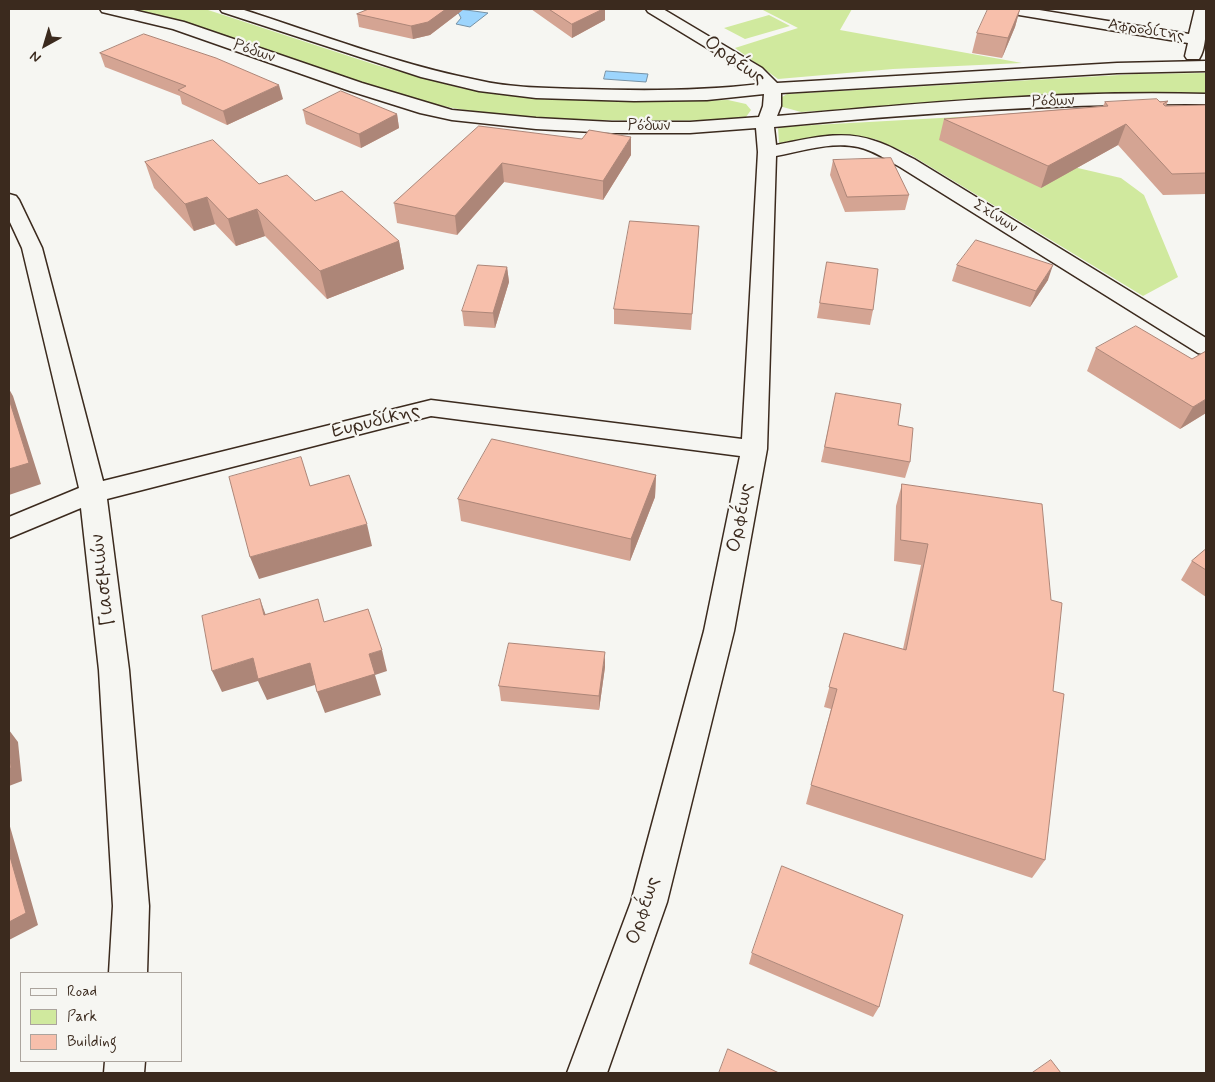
<!DOCTYPE html>
<html>
<head>
<meta charset="utf-8">
<style>
	body { margin:0 }
	#map { position:relative; width:1215px; height:1082px; overflow:hidden; background:#f6f6f2; font-family:Mynerve,sans-serif }
	canvas { display:block }
	.frame { position:absolute; inset:0; border:10px solid #3b2a1e; pointer-events:none }
	.legend { position:absolute; left:20px; top:972px; width:162px; height:90px; box-sizing:border-box; background:#f6f6f2; border:1px solid #aba49d; margin:0; padding:6px 9px; list-style:none; font-size:15px; color:#3b2a1e }
	.legend li { display:flex; align-items:center; gap:10px; height:25px }
	.legend b { width:25px; border:1px solid #aba49d }
	.north { position:absolute; left:20px; top:20px; width:50px; height:50px; -webkit-text-stroke:4px #f6f6f2; paint-order:stroke; rotate:219deg; font-size:14px; font-weight:700; line-height:20px; text-align:center; color:#3b2a1e }
	.north::after { content:''; display:block; margin:auto; width:18px; height:22px; background:#3b2a1e; clip-path:polygon(50% 0,100% 100%,50% 72%,0 100%) }
</style>
</head>
<body>
<div id="map">
<canvas width="1215" height="1082"></canvas>
<div class="frame"></div>
<ul class="legend">
<li><b style="height:6px;background:#f6f6f2"></b>Road</li>
<li><b style="height:14px;background:#d0e99e"></b>Park</li>
<li><b style="height:14px;background:#f7bfab"></b>Building</li>
</ul>
<div class="north">N</div>
</div>
<script>
const ctx = document.querySelector('canvas').getContext('2d');
ctx.lineJoin = 'round';
function paint(path, color) {
  ctx.fillStyle = color;
  ctx.fill(path, 'evenodd');
}
function stroke(path, color, width, dash) {
  ctx.strokeStyle = color;
  ctx.lineWidth = width;
  ctx.lineCap = dash ? 'butt' : 'round';
  ctx.setLineDash(dash || []);
  ctx.stroke(path);
}
function write(font, color, halo, rows, align = 'center') {
  ctx.font = font + ' Mynerve,sans-serif';
  ctx.lineWidth = 4.5;
  ctx.setLineDash([]);
  ctx.textBaseline = 'middle';
  ctx.strokeStyle = halo;
  ctx.fillStyle = color;
  for (const [text, x, y, turn = 0] of rows) {
    ctx.save();
    ctx.translate(x, y);
    ctx.rotate((+turn || 0) * Math.PI / 180);
    ctx.textAlign = isNaN(turn) ? turn : align;
    if (halo) ctx.strokeText(text, 0, 0);
    ctx.fillText(text, 0, 0);
    ctx.restore();
  }
}
const green = new Path2D(`
	M125,9H205L376,65L460,88L547,99L640,102L728,100L746,104L751,110L746,117L730,120C667,121 604,121 541,118C507,115 473,113 439,105C333,79 233,29 125,9Z
	M761,9H852L840,30L1022,63L893,69L778,79L735,48L798,28Z
	M769,15L790,26L745,39L724,28Z
	M1206,73V93H1130L801,112L779,106L777,100L787,94L1137,74Z
	M995,115L987,147L1121,178L1144,195L1178,277L1143,296L911,155L875,139L838,135L779,143L778,127Z`);
const water = new Path2D(`
	M459,9L488,13L470,27L456,24L461,18L459,14L456,11Z
	M606,71L648,74L646,82L604,79Z`);
const minor = new Path2D(`
	M100,9H129L184,22L362,83L452,110L536,118L612,122H690L759,117L763,106L764,94L707,100L634,101L536,98L479,91L421,77L222,12L220,9H241C319,34 397,64 477,80C511,88 547,88 582,89C642,91 700,91 760,84L750,74L648,12L646,9H663L762,68L777,83L1117,63L1206,61V71L1117,73L781,93V106L777,116C920,103 1063,90 1206,94V104C1061,103 918,113 774,127L776,145C809,139 842,129 875,141C889,145 901,153 914,159L1206,338V355L1198,353L900,167C887,160 873,150 858,147C832,141 802,151 776,156L767,449L734,631L667,902L607,1073H567L631,902L704,631L740,456L431,416L107,499L129,670L149,906L147,973H109L113,906L99,670L81,508L9,538V517L79,488L22,248L9,220V194L16,196L19,200L42,248L103,481L431,400L742,439L758,152L756,128L690,133H612L536,129L452,120L420,113L350,91L173,29L102,12Z
	M1000,9H1033L1189,34L1195,9H1206C1206,23 1207,48 1199,59H1187L1185,56L1188,43L1007,13L1002,12Z
	M105,1061H145L144,1073H104Z`);
const wall = new Path2D(`
	M369,9H464L430,35L413,39L359,27L357,14Z
	M531,9H605V20L572,38Z
	M1020,9L1015,27L1002,58L972,53L977,33Z
	M100,53L283,99L227,125L182,104L180,96L105,67Z
	M1168,101L1166,106L1206,105V194L1163,195L1118,145L1041,188L939,140L944,119L1103,106L1105,102Z
	M303,110L397,114L399,128L361,148L306,124Z
	M479,126L631,155L603,200L504,182L457,235L397,223L394,203Z
	M833,160L909,195L905,210L845,212L830,175Z
	M145,162L259,184L315,201L399,241L404,269L327,299L265,236L236,246L215,224L194,231L154,188Z
	M699,226L691,330L614,324V309Z
	M827,262L873,310L870,325L817,318Z
	M957,265L1048,280L1030,307L952,281Z
	M507,267L509,282L495,328L464,326L462,311Z
	M1096,348L1206,413L1180,429L1087,371Z
	M836,393L898,425L910,462L905,478L821,462Z
	M656,475L655,497L630,561L461,521L458,499Z
	M902,484L1053,691L1045,860L1032,878L806,804L831,709L824,707L844,633L903,649L921,565L894,561L896,506Z
	M1206,549V597L1181,580L1192,561Z
	M605,667L599,710L501,701L499,686Z
	M752,953L879,1007L873,1017L749,964Z`);
const shadedWall = new Path2D(`
	M446,9H464L430,35L413,39L411,26Z
	M603,9H605V20L572,38V24Z
	M1020,9L1015,27L1002,58L1008,38Z
	M279,85L283,99L227,125L223,111Z
	M397,114L399,128L361,148L359,134Z
	M1126,124L1118,145L1041,188L1048,166Z
	M631,137V155L603,200V181Z
	M502,163L504,182L457,235L455,216Z
	M207,197L215,224L194,231L185,204Z
	M257,209L265,236L236,246L228,219Z
	M399,241L404,269L327,299L320,271Z
	M1053,265L1048,280L1030,307L1036,291Z
	M507,267L509,282L495,328L493,313Z
	M9,389L13,396L41,484L9,495Z
	M1206,399V413L1180,429L1193,407Z
	M656,475L655,497L630,561L631,539Z
	M367,524L372,546L259,579L250,557Z
	M260,599L268,621L264,615Z
	M382,650L387,671L375,675L381,695L325,713L317,692L369,654Z
	M605,652V667L599,710V696Z
	M253,658L310,663L318,684L267,700L258,681L222,692L212,671Z
	M9,730L18,742L22,781L9,786Z
	M9,823L38,925L9,940Z`);
const building = new Path2D(`
	M369,9H446L428,22L411,26L357,14Z
	M549,9H603L572,24Z
	M988,9H1020L1008,38L977,33Z
	M144,34L216,58L279,85L223,111L178,90L186,86L100,53Z
	M341,91L397,114L359,134L303,110Z
	M1157,99L1160,102L1168,101L1163,104L1165,106L1206,105V173L1172,174L1126,124L1048,166L944,119L1108,106L1105,102Z
	M479,126L582,139L589,130L631,137L603,181L502,163L455,216L394,203Z
	M213,140L259,184L287,175L315,201L342,191L399,241L320,271L257,209L228,219L207,197L185,204L145,162Z
	M891,158L909,195L847,197L833,160Z
	M630,221L699,226L692,314L614,309Z
	M976,240L1053,265L1036,291L957,265Z
	M827,262L878,269L873,310L820,303Z
	M478,265L507,267L493,313L462,311Z
	M1136,326L1192,359L1206,351V399L1193,407L1096,348Z
	M836,393L901,404L898,425L913,428L910,462L825,447Z
	M9,399L29,463L9,469Z
	M492,439L656,475L631,539L458,499Z
	M301,457L310,486L349,475L367,524L250,557L229,477Z
	M902,484L1042,504L1051,600L1062,603L1053,691L1064,694L1045,860L811,785L837,689L829,687L844,633L906,650L928,544L901,540Z
	M1206,549V570L1192,561Z
	M260,599L264,615L318,599L324,622L368,609L382,650L369,654L375,674L317,692L310,663L258,679L253,658L212,671L202,616Z
	M509,643L605,652L599,696L499,686Z
	M9,747L11,768H9Z
	M9,853L26,913L9,922Z
	M782,866L903,915L879,1007L752,953Z
	M728,1049L779,1073H719Z
	M1051,1060L1061,1073H1032Z`);
const farStreetnames = [
	["Αφροδίτης",1146,31,9],
	["Ρόδων",254,52,19],
	["Ρόδων",1053,102,-2],
	["Ρόδων",649,127],
	["Σχίνων",995,217,32]
];
const streetNames = [
	["Ορφέως",734,61,35],
	["Ευρυδίκης",376,422,-14],
	["Ορφέως",741,518,-79],
	["Γιασεμιών",104,580,-97],
	["Ορφέως",644,911,-72]
];
paint(green, '#d0e99e');
paint(water, '#9dd5fd');
stroke(water, '#7691a4', 1);
stroke(minor, '#3b2a1e', 3);
paint(minor, '#f6f6f2');
paint(wall, '#d4a493');
paint(shadedWall, '#ad8678');
paint(building, '#f7bfab');
stroke(building, '#ad8678', 1);
write('16px', '#3b2a1e', '#f6f6f2', farStreetnames);
write('20px', '#3b2a1e', '#f6f6f2', streetNames);
</script>
</body>
</html>
